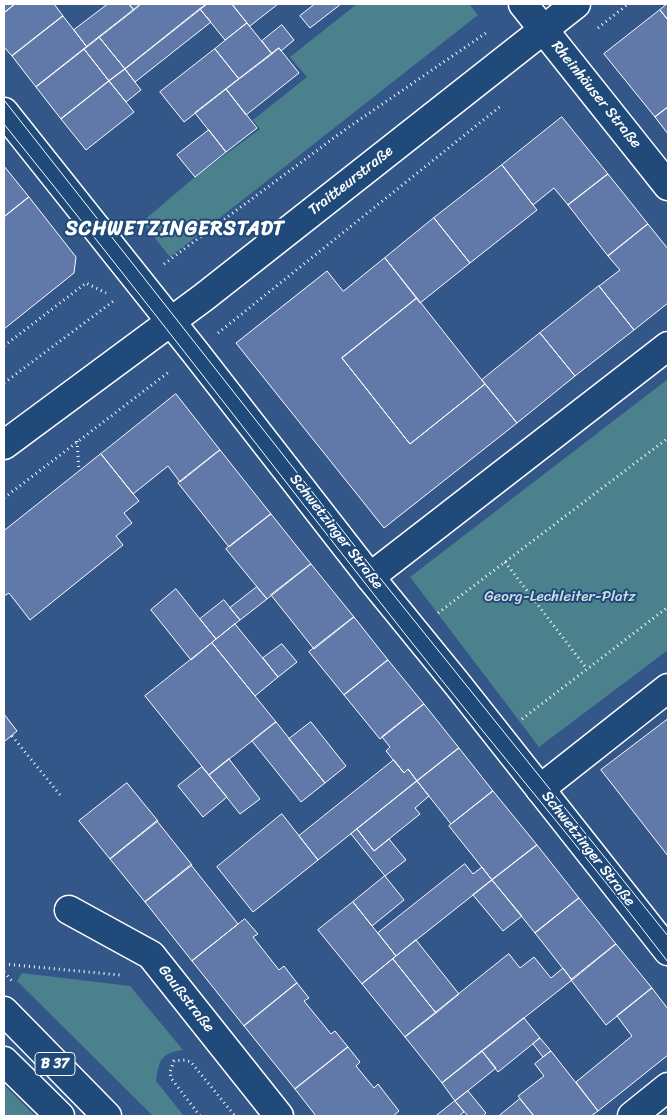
<!DOCTYPE html>
<html>
<head>
<meta charset="utf-8">
<style>
	body { margin:0 }
	#map { position:relative; width:672px; height:1120px; overflow:hidden; background:#325788; font-family:Sriracha,sans-serif }
	canvas { display:block }
	.frame { position:absolute; inset:0; border:5px solid #fff; pointer-events:none }
</style>
</head>
<body>
<div id="map">
<canvas width="672" height="1120"></canvas>
<div class="frame"></div>
</div>
<script>
const ctx = document.querySelector('canvas').getContext('2d');
ctx.lineJoin = 'round';
function paint(path, color) {
  ctx.fillStyle = color;
  ctx.fill(path, 'evenodd');
}
function stroke(path, color, width, dash) {
  ctx.strokeStyle = color;
  ctx.lineWidth = width;
  ctx.lineCap = dash ? 'butt' : 'round';
  ctx.setLineDash(dash || []);
  ctx.stroke(path);
}
function write(font, color, halo, rows, align = 'center') {
  ctx.font = font + ' Sriracha,sans-serif';
  ctx.lineWidth = 4;
  ctx.setLineDash([]);
  ctx.textBaseline = 'middle';
  ctx.strokeStyle = halo;
  ctx.fillStyle = color;
  for (const [text, x, y, turn = 0] of rows) {
    ctx.save();
    ctx.translate(x, y);
    ctx.rotate((+turn || 0) * Math.PI / 180);
    ctx.textAlign = isNaN(turn) ? turn : align;
    if (halo) ctx.strokeText(text, 0, 0);
    ctx.fillText(text, 0, 0);
    ctx.restore();
  }
}
const green = new Path2D(`
	M357,4H469L478,15L170,257L142,222L195,177L260,129L253,120L307,77L290,57Z
	M668,379V650L539,747L410,577Z
	M22,973L130,986L183,1050C161,1053 159,1060 156,1081L184,1116H153L17,981Z
	M4,1085L35,1116H4Z`);
const building = new Path2D(`
	M4,4H15L4,13Z
	M15,4H54L63,16L12,56L4,47V13Z
	M108,4H129L134,10L87,47L74,30Z
	M129,4H141L134,10Z
	M141,4H207L125,69L99,37Z
	M207,4H232L247,23L225,40L200,9Z
	M232,4H278L250,26Z
	M315,4H341L310,28L300,16Z
	M667,4H668V20L660,10Z
	M200,9L211,22L135,82L125,69Z
	M660,10L668,20V107L655,117L604,54Z
	M63,16L87,47L36,87L12,56Z
	M247,23L272,54L239,79L215,49Z
	M282,25L294,40L281,51L279,48L272,54L262,41Z
	M99,37L125,69L109,81L84,49Z
	M279,48L299,73L246,115L226,89Z
	M84,49L109,81L61,119L36,87Z
	M215,49L239,79L184,122L160,92Z
	M125,69L141,90L126,102L109,81Z
	M109,81L134,112L86,150L61,119Z
	M226,89L257,128L226,152L195,113Z
	M668,107V134L655,117Z
	M562,117L608,174L568,205L554,188L533,205L502,165Z
	M209,130L226,152L195,177L177,155Z
	M502,165L537,210L470,263L434,218Z
	M4,166L29,197L4,217Z
	M608,174L648,224L608,256L568,205Z
	M29,197L76,257L74,273L4,329V217Z
	M434,218L470,263L420,303L385,258Z
	M648,224L668,249V303L634,330L599,286L620,270L608,256Z
	M385,258L417,298L342,358L410,444L485,384L517,423L384,528L236,343L327,271L343,291Z
	M599,286L634,330L575,376L540,333Z
	M417,298L485,384L410,444L342,358Z
	M540,333L575,376L517,423L482,380Z
	M176,394L220,450L180,482L168,466L133,494L101,454Z
	M220,450L271,514L229,547L178,483Z
	M101,454L139,501L124,513L132,523L116,536L123,545L30,620L9,593L4,596V531Z
	M271,514L311,564L267,599L226,549Z
	M311,564L354,617L314,649L271,595Z
	M257,587L267,599L240,620L230,608Z
	M176,589L216,639L191,660L151,610Z
	M224,600L240,620L216,639L200,619Z
	M354,617L388,660L344,695L309,652Z
	M235,624L278,677L255,696L212,643Z
	M212,643L276,722L209,775L145,696Z
	M282,644L297,662L278,677L263,658Z
	M388,660L424,704L380,739L344,695Z
	M424,704L459,748L417,781L408,769L404,773L386,751L390,747L382,737Z
	M4,714L17,731L5,741L4,739Z
	M668,719V856L601,770Z
	M276,722L325,783L301,802L252,741Z
	M311,722L346,766L325,783L289,739Z
	M459,748L493,791L451,824L417,781Z
	M229,759L260,799L240,814L209,775Z
	M394,760L404,773L408,769L417,781L318,860L299,836Z
	M202,767L227,797L203,817L178,786Z
	M417,781L429,796L415,808L420,814L374,851L357,829Z
	M127,783L158,821L110,859L79,821Z
	M493,791L537,845L492,880L449,826Z
	M282,814L318,860L253,912L217,867Z
	M157,821L192,865L145,902L110,859Z
	M357,829L374,851L389,839L406,860L385,876L351,834Z
	M537,845L579,898L535,933L492,880Z
	M465,864L473,874L482,867L492,880L396,956L378,933Z
	M191,865L238,924L192,961L145,902Z
	M385,876L404,900L372,926L353,902Z
	M492,880L522,916L503,931L473,895Z
	M579,898L616,944L572,980L535,933Z
	M353,902L396,956L362,984L318,930Z
	M245,919L258,934L253,937L279,970L284,966L297,983L244,1026L192,961Z
	M416,940L459,994L436,1013L393,959Z
	M616,944L652,988L606,1025L571,980Z
	M509,954L520,968L534,957L551,978L563,968L572,980L442,1083L405,1037Z
	M393,959L436,1013L405,1037L362,984Z
	M297,983L309,998L304,1001L331,1034L335,1031L348,1047L295,1089L244,1026Z
	M652,988L668,1009V1055L598,1111L576,1082L632,1036L617,1016Z
	M524,1018L540,1038L498,1072L482,1051Z
	M540,1038L551,1051L543,1057L533,1044Z
	M348,1047L360,1062L356,1066L374,1088L378,1084L399,1111L393,1116H316L295,1089Z
	M482,1051L496,1068L455,1101L442,1083Z
	M551,1051L598,1111L591,1116H534L518,1096L544,1076L535,1064Z
	M468,1091L486,1113L483,1116H468L455,1101Z
	M520,1099L534,1116H499Z
	M455,1101L464,1112L459,1116H436Z`);
const path = new Path2D(`
	M598,28L628,4
	M164,264L346,129L486,33
	M218,333L502,105
	M4,346L86,283L106,293
	M4,383L115,300
	M77,441L79,471
	M4,498L170,371
	M505,562L587,669
	M438,613L668,438
	M522,719L668,607
	M12,736L61,796
	M4,964L120,975
	M4,972L12,981
	M200,1116L171,1078L170,1072L174,1061L185,1060L191,1062L235,1116`);
const minor = new Path2D(`
	M523,4L668,186
	M4,445L204,297L576,4
	M370,577L668,346
	M540,789L668,688
	M69,910L151,955L279,1116
	M632,1116L668,1087`);
const tertiary = new Path2D(`
	M4,112L195,352L370,577L458,685L668,951`);
const primary = new Path2D(`
	M4,1011L107,1116
	M4,1061L60,1116`);
const tram = new Path2D(`
	M4,100L376,573L668,936
	M4,124C141,294 274,468 409,639C495,748 584,852 668,962`);
const shields = [
	[55,1064,40]
];
const shieldNames = [
	["B 37",55,1064]
];
const streetNames = [
	["Rheinhäuser Straße",596,95,51],
	["Traitteurstraße",351,181,-38],
	["Schwetzinger Straße",336,532,52],
	["Schwetzinger Straße",588,849,52],
	["Gaußstraße",186,999,52]
];
const parkNames = [
	["Georg-Lechleiter-Platz",560,597]
];
const districtNames = [
	["SCHWETZINGERSTADT",175,230]
];
paint(green, '#4b808d');
paint(building, '#6179a9');
stroke(building, '#fff', 1);
stroke(minor, '#fff', 31);
stroke(tertiary, '#fff', 31);
stroke(primary, '#fff', 31);
stroke(path, '#fff', 3, [1, 4]);
stroke(minor, '#1f4a7a', 28);
stroke(tertiary, '#1f4a7a', 28);
stroke(primary, '#1f4a7a', 28);
stroke(tram, '#fff', 1);
for (const [x, y, w] of shields) {
  const box = new Path2D();
  box.roundRect(x - w / 2, y - 11.5, w, 23, 4);
  ctx.fillStyle = '#1f4a7a';
  ctx.fill(box);
  stroke(box, '#fff', 1);
}
write('bold 14px', '#fff', null, shieldNames);
write('15px', '#fff', '#1f4a7a', streetNames);
write('15px', '#d2dfe2', '#1f4a7a', parkNames);
ctx.letterSpacing = '1px';
write('bold 20px', '#fff', '#1f4a7a', districtNames);
ctx.letterSpacing = '0px';
</script>
</body>
</html>
